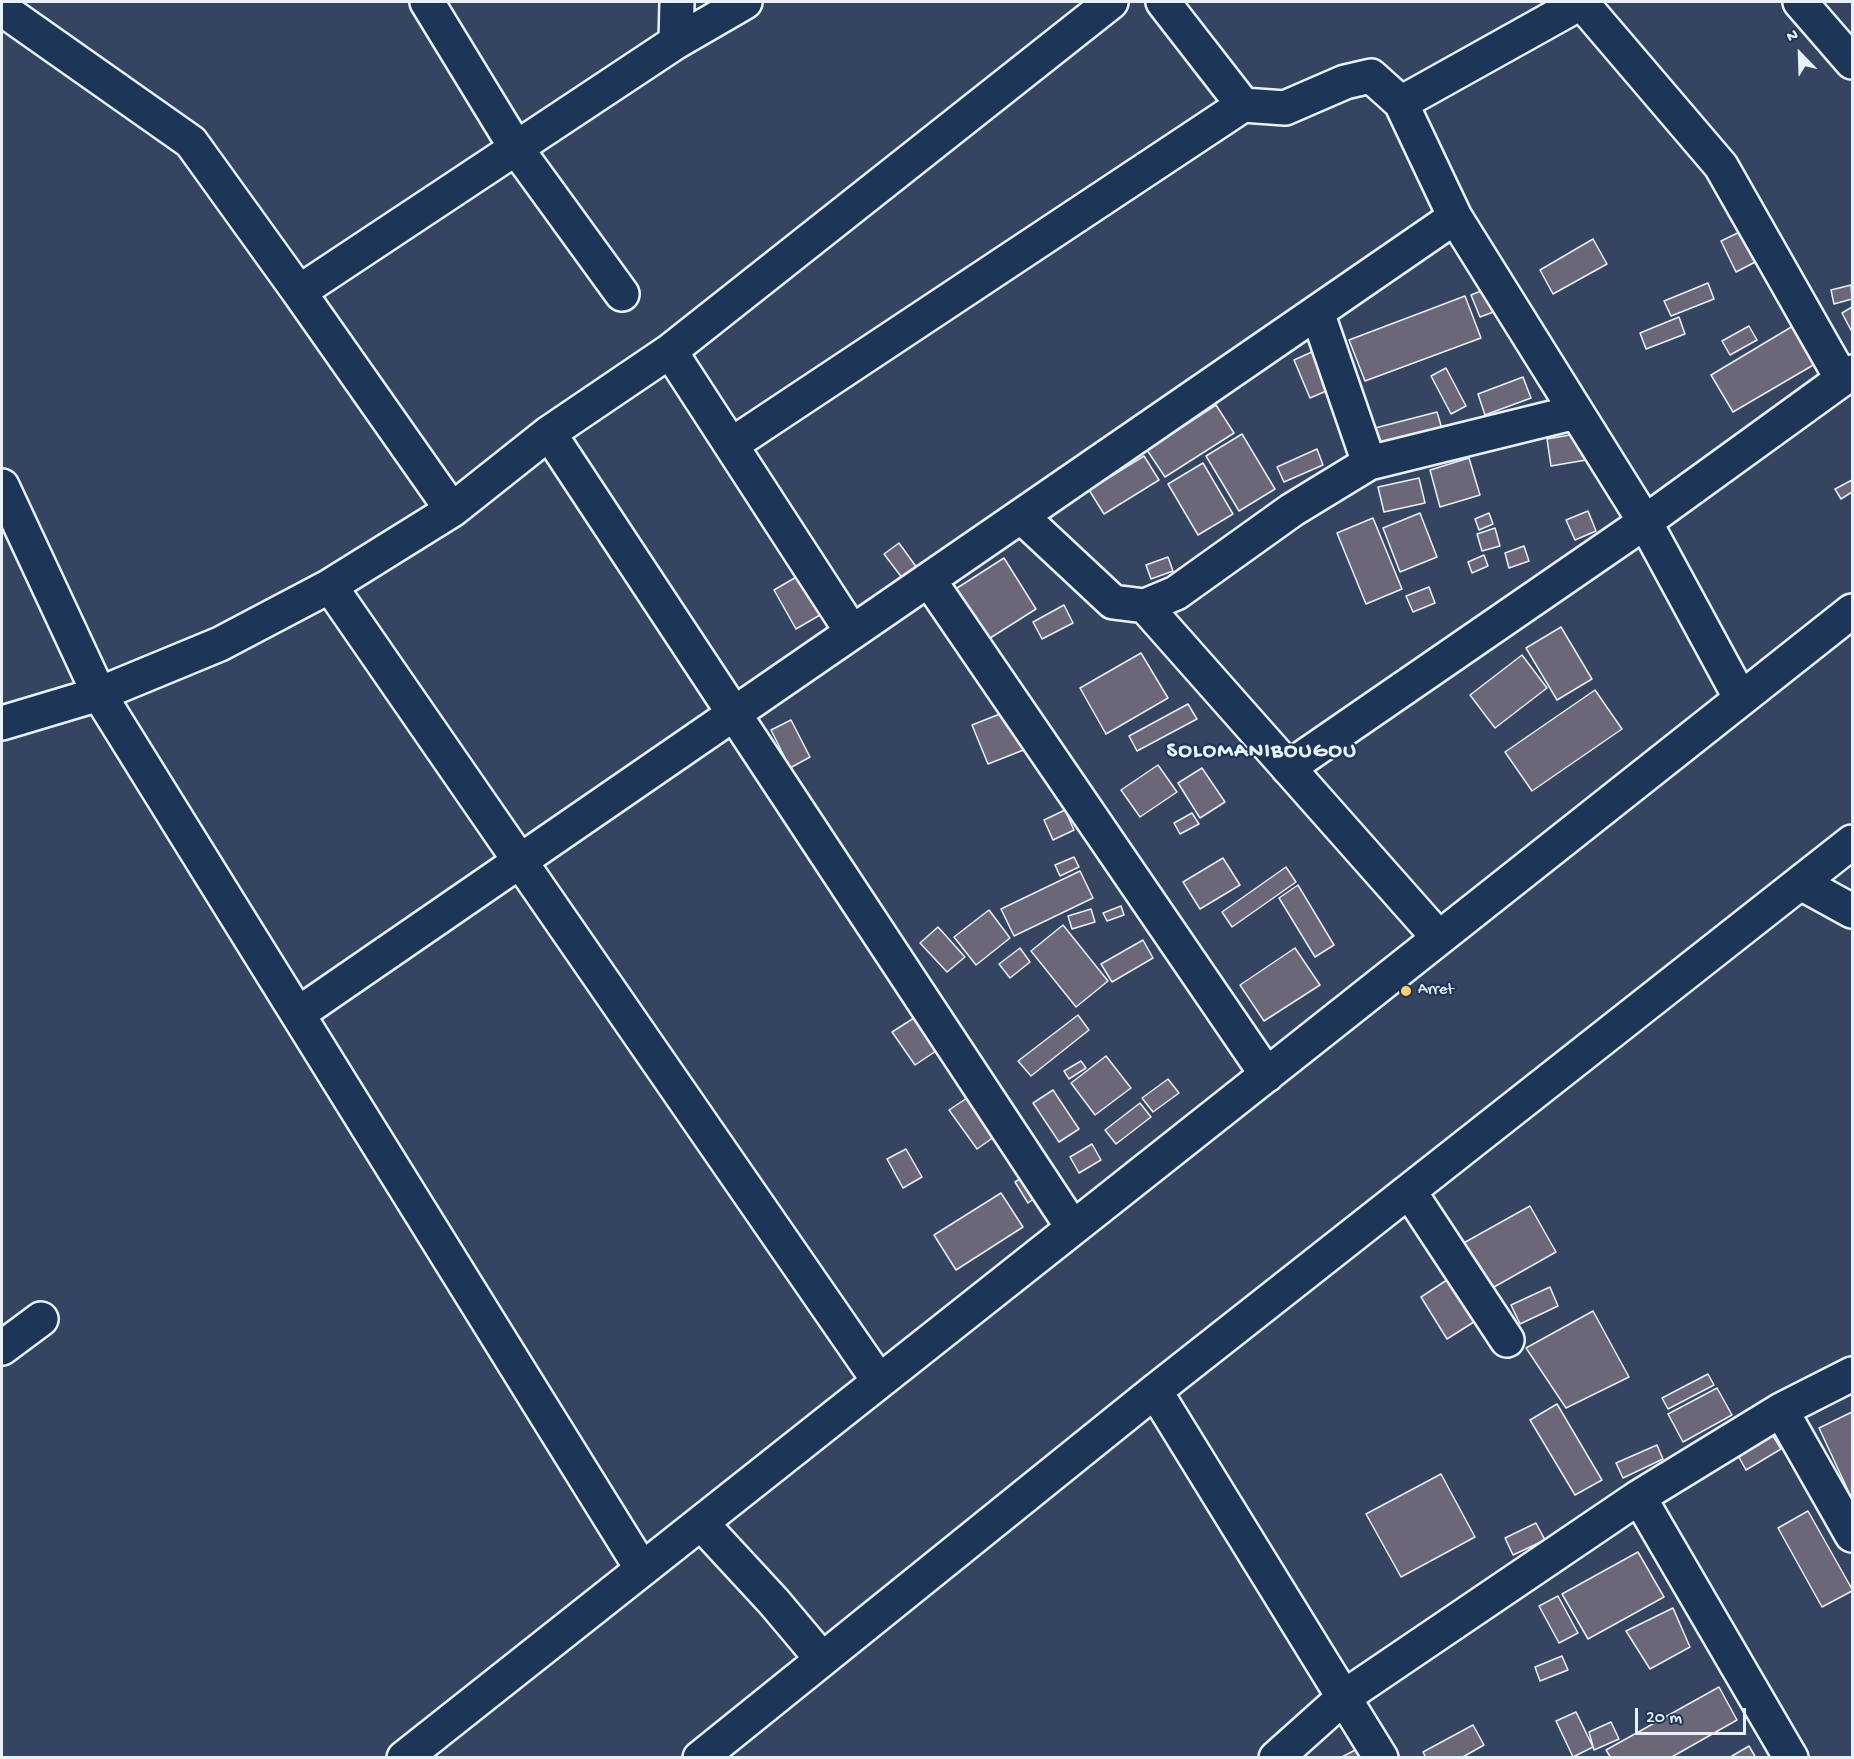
<!DOCTYPE html>
<html>
<head>
<meta charset="utf-8">
<style>
	body { margin:0 }
	#map { position:relative; width:1854px; height:1759px; overflow:hidden; background:#344461; font-family:"Gochi Hand",sans-serif }
	canvas { display:block }
	.frame { position:absolute; inset:0; border:3px solid #e8f1f8; pointer-events:none }
	.north { position:absolute; left:1770px; top:24px; width:60px; height:60px; -webkit-text-stroke:4px #1d3557; paint-order:stroke; rotate:337deg; font-size:16px; font-weight:700; line-height:24px; text-align:center; color:#e8f1f8 }
	.north::after { content:''; display:block; margin:auto; width:21px; height:27px; background:#e8f1f8; clip-path:polygon(50% 0,100% 100%,50% 72%,0 100%) }
	.scale { position:absolute; left:1635px; top:1708px; width:111px; height:27px; box-sizing:border-box; border:3px solid #e8f1f8; border-top:0; padding-left:8px; font-size:18px; line-height:21px; white-space:nowrap; color:#e8f1f8; -webkit-text-stroke:4px #1d3557; paint-order:stroke }
</style>
</head>
<body>
<div id="map">
<canvas width="1854" height="1759"></canvas>
<div class="frame"></div>
<div class="north">N</div>
<div class="scale">20 m</div>
</div>
<script>
const ctx = document.querySelector('canvas').getContext('2d');
ctx.lineJoin = 'round';
function paint(path, color) {
  ctx.fillStyle = color;
  ctx.fill(path, 'evenodd');
}
function stroke(path, color, width, dash) {
  ctx.strokeStyle = color;
  ctx.lineWidth = width;
  ctx.lineCap = dash ? 'butt' : 'round';
  ctx.setLineDash(dash || []);
  ctx.stroke(path);
}
function write(font, color, halo, rows, align = 'center') {
  ctx.font = font + ' "Gochi Hand",sans-serif';
  ctx.lineWidth = 4.5;
  ctx.setLineDash([]);
  ctx.textBaseline = 'middle';
  ctx.strokeStyle = halo;
  ctx.fillStyle = color;
  for (const [text, x, y, turn = 0] of rows) {
    ctx.save();
    ctx.translate(x, y);
    ctx.rotate((+turn || 0) * Math.PI / 180);
    ctx.textAlign = isNaN(turn) ? turn : align;
    if (halo) ctx.strokeText(text, 0, 0);
    ctx.fillText(text, 0, 0);
    ctx.restore();
  }
}
const building = new Path2D(`
	M1748,228L1763,258L1736,272L1721,241Z
	M1593,239L1607,264L1553,294L1540,270Z
	M1708,283L1714,299L1671,316L1664,301Z
	M1851,285L1852,299L1834,304L1831,290Z
	M1491,287L1499,310L1480,317L1471,295Z
	M1465,296L1481,338L1365,381L1349,340Z
	M1852,307V332L1842,313Z
	M1679,317L1685,334L1646,349L1640,333Z
	M1749,326L1757,340L1730,355L1722,341Z
	M1793,326L1815,364L1733,412L1711,375Z
	M1314,351L1331,389L1310,398L1294,360Z
	M1446,368L1466,406L1451,414L1431,376Z
	M1523,377L1531,398L1485,415L1478,394Z
	M1216,405L1234,433L1165,477L1147,450Z
	M1437,412L1443,432L1380,448L1375,428Z
	M1587,432L1592,459L1551,466L1547,439Z
	M1242,434L1275,489L1239,511L1206,456Z
	M1317,449L1323,465L1284,482L1277,467Z
	M1144,456L1159,480L1104,514L1089,490Z
	M1469,458L1480,495L1440,507L1430,470Z
	M1203,463L1233,514L1198,535L1168,484Z
	M1419,478L1425,503L1384,512L1378,487Z
	M1852,480V492L1841,499L1835,489Z
	M1588,511L1596,531L1575,540L1566,520Z
	M1420,513L1437,557L1400,572L1383,528Z
	M1489,513L1493,524L1479,530L1475,519Z
	M1373,518L1402,589L1366,604L1337,533Z
	M1495,528L1500,546L1482,551L1477,534Z
	M899,543L920,572L906,583L884,554Z
	M1524,546L1529,561L1509,568L1505,553Z
	M1484,555L1488,566L1472,573L1468,562Z
	M1168,557L1173,571L1151,579L1146,565Z
	M1004,558L1036,609L987,640L954,590Z
	M798,576L820,615L796,629L774,590Z
	M1429,587L1435,603L1413,612L1406,596Z
	M1064,605L1073,623L1042,639L1033,622Z
	M1561,627L1592,679L1557,700L1526,648Z
	M1141,653L1168,698L1106,734L1080,688Z
	M1522,655L1547,688L1495,728L1470,695Z
	M1595,690L1622,729L1532,791L1505,752Z
	M1188,704L1197,719L1137,751L1129,736Z
	M1010,710L1026,749L988,764L972,725Z
	M791,720L810,757L790,768L771,730Z
	M1158,765L1177,792L1140,817L1121,790Z
	M1202,768L1225,802L1200,818L1178,783Z
	M1065,810L1074,830L1053,840L1044,820Z
	M1192,813L1199,824L1180,834L1174,823Z
	M1074,857L1079,867L1060,876L1055,865Z
	M1223,858L1240,885L1200,909L1183,882Z
	M1286,867L1296,882L1232,927L1222,912Z
	M1080,871L1093,898L1014,936L1001,909Z
	M1298,885L1334,945L1315,957L1279,898Z
	M1121,906L1124,915L1107,921L1103,913Z
	M1091,909L1095,922L1072,929L1068,916Z
	M989,910L1010,938L976,965L954,937Z
	M1063,925L1108,981L1076,1007L1031,951Z
	M938,927L965,957L947,972L920,943Z
	M1143,940L1153,958L1112,982L1101,964Z
	M1020,948L1030,962L1010,978L999,964Z
	M1295,948L1320,985L1264,1021L1240,985Z
	M1078,1015L1089,1030L1031,1076L1018,1061Z
	M914,1018L936,1051L915,1065L892,1032Z
	M1106,1056L1131,1088L1095,1115L1071,1083Z
	M1081,1061L1086,1068L1069,1079L1064,1071Z
	M1168,1079L1179,1093L1153,1112L1142,1098Z
	M1053,1090L1079,1129L1059,1142L1033,1103Z
	M967,1098L994,1137L977,1149L949,1110Z
	M1140,1103L1151,1117L1116,1144L1105,1130Z
	M1092,1144L1101,1160L1079,1173L1070,1157Z
	M906,1149L922,1177L903,1188L887,1159Z
	M1026,1175L1039,1195L1028,1203L1015,1182Z
	M1001,1193L1023,1227L956,1270L934,1235Z
	M1530,1206L1556,1252L1487,1291L1460,1245Z
	M1450,1278L1477,1320L1447,1339L1421,1297Z
	M1550,1287L1558,1306L1520,1324L1511,1305Z
	M1593,1311L1629,1377L1566,1408L1526,1348Z
	M1708,1374L1714,1385L1668,1409L1662,1398Z
	M1717,1388L1732,1415L1683,1442L1668,1414Z
	M1557,1404L1602,1480L1575,1495L1530,1420Z
	M1852,1412V1499L1819,1428Z
	M1770,1431L1781,1449L1746,1470L1736,1452Z
	M1657,1445L1663,1459L1623,1478L1616,1463Z
	M1441,1474L1475,1537L1401,1577L1366,1514Z
	M1808,1511L1852,1589V1591L1822,1607L1778,1528Z
	M1536,1523L1545,1540L1513,1555L1505,1538Z
	M1638,1552L1664,1597L1588,1639L1562,1594Z
	M1558,1596L1578,1633L1559,1643L1539,1606Z
	M1673,1608L1690,1647L1650,1669L1626,1631Z
	M1562,1656L1568,1670L1540,1681L1535,1667Z
	M1719,1687L1737,1720L1670,1758H1611L1606,1750Z
	M1576,1712L1593,1747L1573,1757L1556,1721Z
	M1611,1722L1619,1739L1594,1750L1589,1732Z
	M1473,1725L1484,1745L1461,1758H1426L1423,1752Z
	M1749,1746L1756,1758H1733L1732,1756Z
	M1357,1749L1361,1758H1340Z`);
const minor = new Path2D(`
	M427,2L516,148L622,294
	M1163,2L1243,105L1285,108L1345,82L1371,76L1401,103L1455,217L1645,522L1741,699
	M1581,2L1721,166L1842,379
	M1800,2L1852,62
	M2,9L191,142L299,292L676,42L745,2
	M676,42L677,2
	M1401,103L1582,2
	M299,292L452,510
	M1317,312L1369,463
	M670,351L852,632
	M549,433L1073,1228
	M731,445L1243,105
	M2,486L99,694L642,1569
	M1021,516L1113,602L1145,606L1176,593L1292,510L1369,463L1576,412
	M929,580L1267,1075
	M330,586L879,1381
	M1145,606L1439,938
	M2,723L99,694L220,644L330,586L452,510L549,433L670,351L1111,2
	M1288,768L1645,522L1852,372
	M1801,883L1852,911
	M298,1014L1455,217
	M1409,1191L1507,1340
	M2,1348L41,1319
	M1155,1391L1381,1758
	M1781,1410L1852,1535
	M1639,1497L1791,1758
	M701,1523L774,1602L822,1659
	M404,1758L1852,611
	M700,1758L1155,1391L1852,842
	M1276,1758L1344,1697L1639,1497L1781,1410L1852,1374`);
const markers = [
	[1406,991,6,"#ffd166"]
];
const poiNames = [
	["Arret",1418,991]
];
const districtNames = [
	["SOLOMANIBOUGOU",1262,753]
];
paint(building, '#6b6778');
stroke(building, '#e8f1f8', 1.5);
stroke(minor, '#e8f1f8', 38);
stroke(minor, '#1d3557', 33);
for (const [x, y, r, color] of markers) {
  const dot = new Path2D();
  dot.arc(x, y, r, 0, 2 * Math.PI);
  ctx.fillStyle = color;
  ctx.fill(dot);
  stroke(dot, '#1d3557', 2);
}
write('16px', '#e8f1f8', '#1d3557', poiNames, 'left');
ctx.letterSpacing = '1.5px';
write('bold 22px', '#e8f1f8', '#1d3557', districtNames);
ctx.letterSpacing = '0px';
</script>
</body>
</html>
